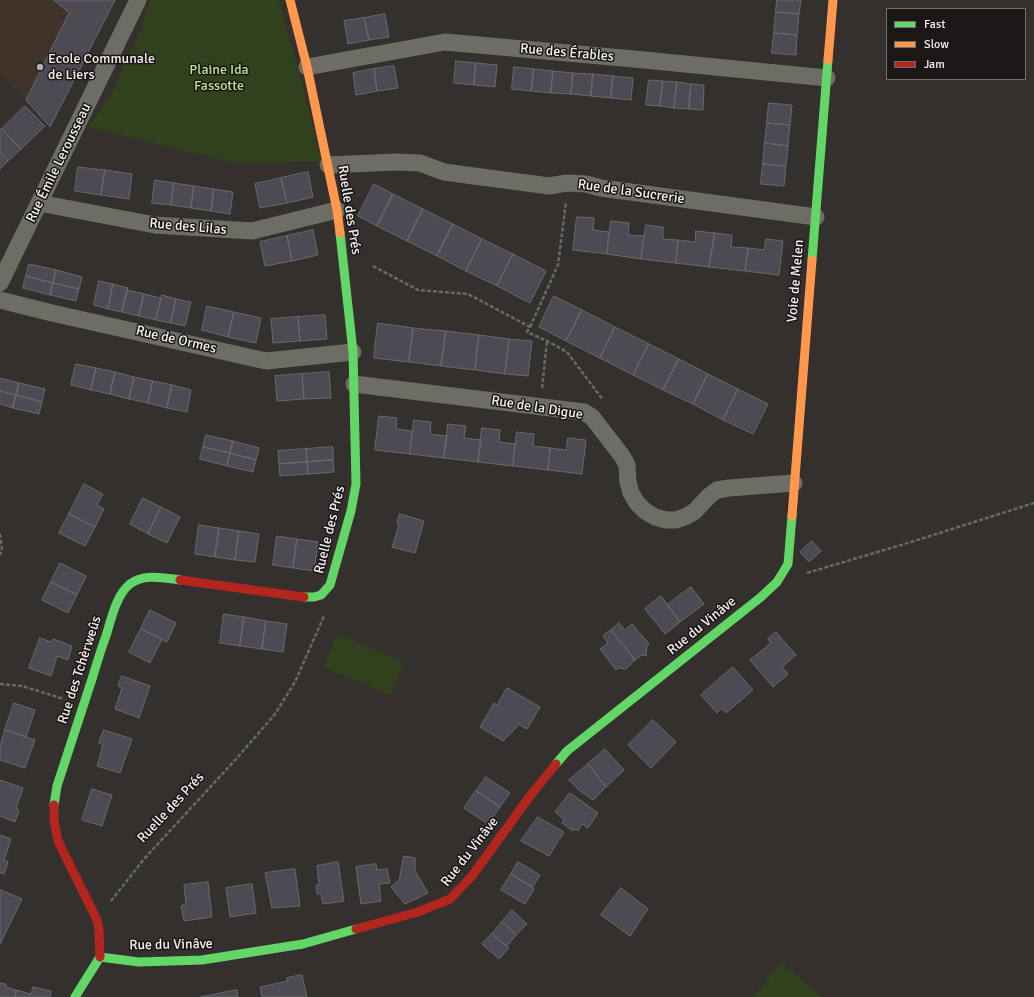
<!DOCTYPE html>
<html>
<head>
<meta charset="utf-8">
<style>
	body { margin:0 }
	#map { position:relative; width:1034px; height:997px; overflow:hidden; background:#33302e; font-family:Signika,sans-serif }
	canvas { display:block }
	.legend { position:absolute; left:886px; top:8px; width:140px; height:72px; box-sizing:border-box; background:#1a1716; border:1px solid #726e6c; margin:0; padding:5px 7px; list-style:none; font-size:12px; color:#f5f0ee }
	.legend li { display:flex; align-items:center; gap:8px; height:20px }
	.legend b { width:20px; border:1px solid #726e6c }
</style>
</head>
<body>
<div id="map">
<canvas width="1034" height="997"></canvas>
<ul class="legend">
<li><b style="height:5px;background:#63d668"></b>Fast</li>
<li><b style="height:5px;background:#ff974d"></b>Slow</li>
<li><b style="height:5px;background:#b3261e"></b>Jam</li>
</ul>
</div>
<script>
const ctx = document.querySelector('canvas').getContext('2d');
ctx.lineJoin = 'round';
function paint(path, color) {
  ctx.fillStyle = color;
  ctx.fill(path, 'evenodd');
}
function stroke(path, color, width, dash) {
  ctx.strokeStyle = color;
  ctx.lineWidth = width;
  ctx.lineCap = dash ? 'butt' : 'round';
  ctx.setLineDash(dash || []);
  ctx.stroke(path);
}
function write(font, color, halo, rows, align = 'center') {
  ctx.font = font + ' Signika,sans-serif';
  ctx.lineWidth = 3;
  ctx.setLineDash([]);
  ctx.textBaseline = 'middle';
  ctx.strokeStyle = halo;
  ctx.fillStyle = color;
  for (const [text, x, y, turn = 0] of rows) {
    ctx.save();
    ctx.translate(x, y);
    ctx.rotate((+turn || 0) * Math.PI / 180);
    ctx.textAlign = isNaN(turn) ? turn : align;
    if (halo) ctx.strokeText(text, 0, 0);
    ctx.fillText(text, 0, 0);
    ctx.restore();
  }
}
const education = new Path2D(`
	M0,0H115L50,127L0,73Z`);
const green = new Path2D(`
	M151,0H279L323,162L234,163L88,127L111,94L143,26L145,11Z
	M337,634L404,662L390,695L323,667Z
	M782,962L821,997H753Z`);
const building = new Path2D(`
	M54,0H115L50,127L26,100L69,13Z
	M777,0H801L799,14L776,12Z
	M776,12L799,14L797,35L774,33Z
	M385,14L389,37L369,40L364,18Z
	M364,18L369,40L348,44L344,21Z
	M774,33L797,35L796,55L772,53Z
	M456,61L476,63L474,85L454,83Z
	M476,63L497,65L495,87L474,85Z
	M394,66L398,88L377,91L374,69Z
	M514,67L534,69L531,91L512,89Z
	M374,69L377,91L356,95L353,73Z
	M534,69L553,71L551,93L531,91Z
	M553,71L573,73L571,94L551,93Z
	M573,73L593,74L591,96L571,94Z
	M593,74L613,76L611,98L591,96Z
	M613,76L633,78L631,100L611,98Z
	M649,80L663,81L660,106L646,105Z
	M663,81L677,82L674,108L660,106Z
	M677,82L691,84L689,109L674,108Z
	M691,84L704,85L703,110L689,109Z
	M769,103L792,105L790,125L767,123Z
	M25,106L45,126L21,149L2,129Z
	M767,123L790,125L788,146L765,143Z
	M2,129L21,149L8,161L0,153V130Z
	M765,143L788,146L786,166L763,164Z
	M0,153L8,161L0,169Z
	M763,164L786,166L784,186L761,184Z
	M78,167L105,170L101,195L75,191Z
	M105,170L132,174L129,199L101,195Z
	M308,172L313,197L287,203L281,178Z
	M281,178L287,203L260,208L255,184Z
	M155,180L174,183L171,205L152,203Z
	M174,183L194,186L191,208L171,205Z
	M374,184L393,194L377,226L358,216Z
	M194,186L214,189L211,211L191,208Z
	M214,189L233,192L230,214L211,211Z
	M393,194L423,209L407,241L377,226Z
	M423,209L453,224L437,256L407,241Z
	M577,217L594,218L593,230L609,232L607,254L573,250Z
	M611,221L629,223L628,235L644,236L641,259L607,254Z
	M453,224L482,239L466,271L437,256Z
	M646,225L663,227V239L678,240L676,263L641,259Z
	M313,230L318,255L292,261L287,236Z
	M696,231L715,233L709,267L676,263L678,240L695,242Z
	M715,233L732,235L731,247L748,248L745,271L709,267Z
	M287,236L292,261L265,266L260,242Z
	M482,239L513,254L497,286L466,271Z
	M766,239L783,241L779,275L745,271L748,248L764,250Z
	M513,254L546,271L530,303L497,286Z
	M29,264L56,270L53,283L26,276Z
	M56,270L82,277L79,289L53,283Z
	M26,276L53,283L50,295L23,288Z
	M99,281L113,284L108,309L94,305Z
	M53,283L79,289L76,301L50,295Z
	M113,284L128,288L122,312L108,309Z
	M127,290L144,294L139,316L122,312Z
	M144,294L161,298L156,320L139,316Z
	M162,295L176,299L171,323L156,320Z
	M554,296L582,310L566,341L539,327Z
	M176,299L191,302L185,326L171,323Z
	M207,306L234,312L228,337L202,330Z
	M582,310L615,327L600,358L566,341Z
	M234,312L261,318L256,343L228,337Z
	M325,315L327,339L300,341L298,317Z
	M298,317L300,341L273,343L271,319Z
	M378,323L413,328L409,362L374,358Z
	M615,327L649,344L633,375L600,358Z
	M413,328L446,331L441,366L409,362Z
	M446,331L479,335L475,370L441,366Z
	M479,335L509,339L505,374L475,370Z
	M509,339L532,341L528,376L505,374Z
	M649,344L679,359L663,390L633,375Z
	M679,359L708,374L693,404L663,390Z
	M76,364L96,368L91,390L71,385Z
	M96,368L115,372L110,394L91,390Z
	M115,372L134,377L129,399L110,394Z
	M329,372L331,398L304,399L302,374Z
	M302,374L304,399L277,401L275,376Z
	M708,374L738,389L723,420L693,404Z
	M134,377L153,381L148,403L129,399Z
	M0,378L19,383L16,395L0,391Z
	M153,381L172,385L167,408L148,403Z
	M19,383L45,389L42,402L16,395Z
	M172,385L191,390L187,412L167,408Z
	M738,389L768,404L753,434L723,420Z
	M0,391L16,395L13,408L0,404Z
	M16,395L42,402L39,414L13,408Z
	M379,416L397,418L396,429L412,431L410,454L375,450Z
	M414,420L431,422L430,434L447,436L444,458L410,454Z
	M448,424L466,426L464,438L481,440L478,462L444,458Z
	M482,428L500,430L499,442L515,444L513,466L478,462Z
	M517,432L534,434L533,446L550,448L548,470L513,466Z
	M206,435L233,441L230,453L203,447Z
	M568,438L586,440L582,474L548,470L550,448L566,450Z
	M233,441L259,448L256,460L230,453Z
	M203,447L230,453L227,466L200,459Z
	M333,447V460L307,462L306,449Z
	M306,449L307,462L279,464L278,451Z
	M230,453L256,460L253,472L227,466Z
	M333,460L334,472L308,474L307,462Z
	M307,462L308,474L280,476L279,464Z
	M84,484L103,494L97,505L104,509L95,527L69,514Z
	M143,498L161,507L148,534L130,524Z
	M161,507L180,517L167,543L148,534Z
	M69,514L95,527L85,546L59,533Z
	M400,514L424,521L415,553L392,547L399,525L397,524Z
	M199,525L219,528L215,557L195,554Z
	M219,528L239,531L235,560L215,557Z
	M239,531L259,534L255,562L235,560Z
	M277,536L297,539L293,568L273,565Z
	M297,539L318,542L314,571L293,568Z
	M812,541L821,551L809,562L800,552Z
	M60,563L86,576L77,595L51,582Z
	M51,582L77,595L68,613L42,600Z
	M691,587L704,604L680,622L667,605Z
	M661,596L680,622L665,634L645,609Z
	M150,610L176,623L167,642L141,629Z
	M224,614L244,617L240,646L220,643Z
	M244,617L266,621L262,649L240,646Z
	M266,621L287,624L283,652L262,649Z
	M619,623L625,630L632,624L649,644L647,646L646,656L642,655L635,660L611,630Z
	M141,629L162,639L150,663L129,652Z
	M611,630L635,660L626,669L619,668L616,670L600,649L608,643L603,636Z
	M776,632L796,655L782,667L788,674L773,687L750,660L771,643L768,639Z
	M40,638L51,642L53,639L72,646L68,660L57,656L51,676L29,668Z
	M733,667L753,690L726,713L722,708L717,713L701,695Z
	M122,676L150,686L139,718L115,709L122,688L118,686Z
	M507,688L540,707L527,729L518,724L515,729L503,741L480,727L494,703L497,705Z
	M14,703L35,710L26,737L5,730Z
	M653,720L676,742L651,768L628,745Z
	M5,730L35,740L25,768L0,760V747Z
	M104,730L132,739L120,773L97,766L103,745L99,743Z
	M605,749L624,770L606,787L588,764Z
	M588,764L606,787L593,800L580,791L569,780Z
	M486,777L510,793L500,807L476,791Z
	M0,780L23,788L16,808L19,810L15,822L0,816Z
	M92,789L112,795L102,826L82,820Z
	M476,791L500,807L488,824L464,808Z
	M570,793L598,813L588,828L582,824L578,831L575,829L573,831L562,823L564,820L555,812Z
	M538,817L564,832L549,856L521,841Z
	M0,835L11,839L4,860L8,862L4,874L0,873Z
	M404,856L415,858V871L428,893L405,904L391,887L399,880Z
	M338,862L344,901L323,904L321,894H317L316,885H319L317,866Z
	M518,862L540,875L533,887L511,874Z
	M376,864L377,870L387,869L390,883L379,884L381,901L361,904L356,867Z
	M295,869L300,906L272,908L265,873Z
	M511,874L534,889L525,904L501,890Z
	M208,882L212,917L184,921L181,906L186,904L184,885Z
	M252,884L256,913L230,917L226,888Z
	M621,888L648,909L630,936L601,915Z
	M1,890L22,899L0,944V892Z
	M512,910L527,924L516,935L502,922Z
	M502,922L516,935L507,946L492,934Z
	M492,934L509,948L499,959L482,944Z
	M302,975L307,997H262L260,987L288,981L287,978Z
	M0,983L6,984V987L16,990L15,997H0Z
	M33,987L51,991L50,997H15L16,990L31,994Z
	M237,990L238,997H201Z`);
const path = new Path2D(`
	M373,266L418,290L468,294L530,327L527,332L547,341L567,352L603,400
	M530,327L558,265L566,202
	M542,388L547,341
	M0,534L2,550L0,555
	M807,573L911,542L1034,503
	M0,684L22,686L64,699
	M111,901L144,859L237,758L275,714L295,682L324,616`);
const street = new Path2D(`
	M307,67L445,42L634,59L827,78
	M328,165L396,162L420,163L444,172L549,186L567,183L586,184L601,188L816,217
	M39,203L155,225L252,231L337,210
	M0,283L138,0
	M0,300L52,313L266,361L353,352
	M354,384L584,412L592,417L622,456L627,465L628,482L631,493L637,503L645,511L655,517L666,520H676L687,516L695,511L709,496L717,490L729,488L794,483`);
const fast = new Path2D(`
	M812,260L828,60
	M304,597H314L321,595L330,585L351,511L356,484L353,352L340,233
	M556,764L567,751L761,597L777,582L788,564L792,516
	M54,805L57,786C69,749 81,713 93,676C97,663 101,649 106,636C111,620 116,595 130,584C144,573 164,578 180,580
	M75,997L100,957L139,962L202,960L303,944L356,929`);
const slow = new Path2D(`
	M290,0L307,67L337,210L340,233
	M828,60L833,0
	M792,516L812,260`);
const jam = new Path2D(`
	M180,580L304,597
	M54,805V820L58,841L97,920L99,930L100,957
	M356,929L418,912L450,899L472,876L533,792L556,764`);
const markers = [
	[40,67,4,"#b1adab"]
];
const streetNames = [
	["Rue des Érables",567,53,5],
	["Rue Émile Lerousseau",59,163,-64],
	["Rue de la Sucrerie",631,192,8],
	["Ruelle des Prés",349,210,81],
	["Rue des Lilas",188,227,5],
	["Voie de Melen",796,281,-85],
	["Rue de Ormes",176,340,13],
	["Rue de la Digue",537,408,9],
	["Ruelle des Prés",330,530,-76],
	["Rue du Vinâve",702,626,-39],
	["Rue des Tchèrweûs",80,670,-72],
	["Ruelle des Prés",171,808,-47],
	["Rue du Vinâve",470,852,-52],
	["Rue du Vinâve",171,945,-1]
];
const poiNames = [
	["Ecole Communale",48,59],
	["de Liers",48,75]
];
const parkNames = [
	["Plaine Ida",219,70],
	["Fassotte",219,86]
];
paint(education, '#403428');
paint(green, '#31401d');
paint(building, '#4e4a53');
stroke(building, '#6a6969', 1);
stroke(path, '#6b6965', 2.5, [4, 2]);
stroke(street, '#6e6d65', 17);
stroke(fast, '#63d668', 9);
stroke(slow, '#ff974d', 9);
stroke(jam, '#b3261e', 9);
for (const [x, y, r, color] of markers) {
  const dot = new Path2D();
  dot.arc(x, y, r, 0, 2 * Math.PI);
  ctx.fillStyle = color;
  ctx.fill(dot);
  stroke(dot, '#1a1716', 1.5);
}
write('14px', '#f5f0ee', '#1a1716', streetNames);
write('14px', '#f5f0ee', '#1a1716', poiNames, 'left');
write('14px', '#bee294', '#1a1716', parkNames);
</script>
</body>
</html>
